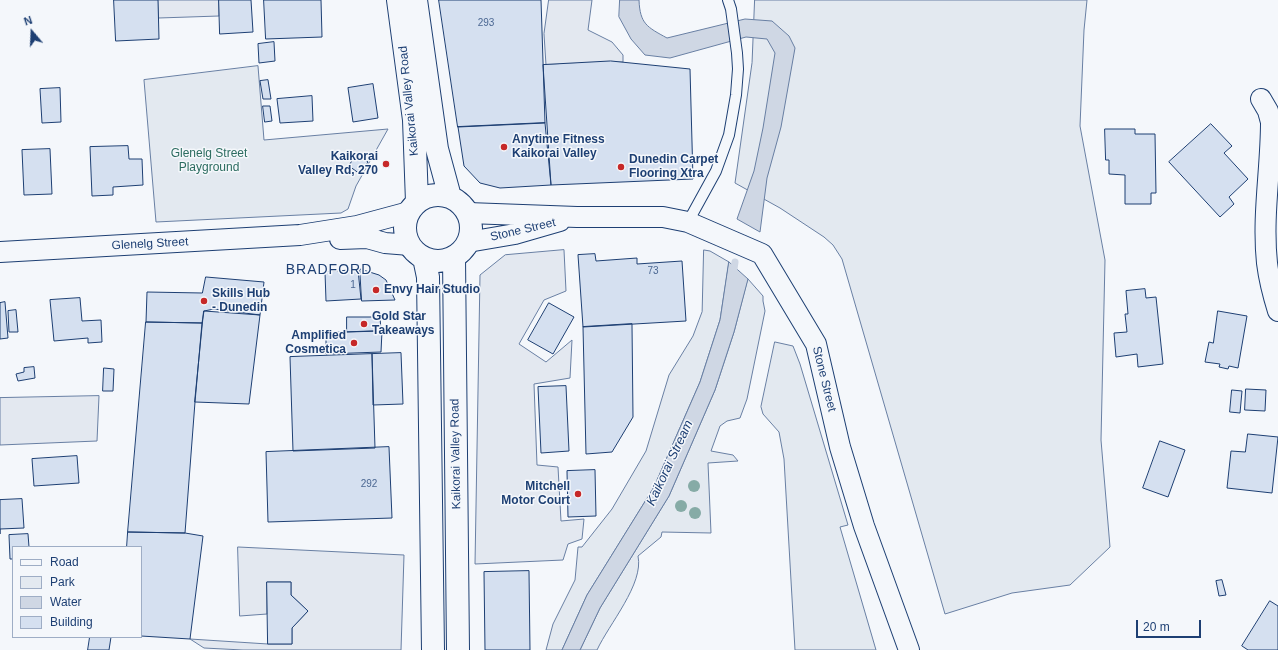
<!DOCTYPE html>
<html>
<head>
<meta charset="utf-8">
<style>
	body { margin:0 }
	#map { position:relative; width:1278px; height:650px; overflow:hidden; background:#f4f7fb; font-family:Helvetica,sans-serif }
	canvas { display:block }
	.legend { position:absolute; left:12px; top:546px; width:130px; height:92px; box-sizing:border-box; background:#f4f7fb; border:1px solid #9eadc5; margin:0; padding:5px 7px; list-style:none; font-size:12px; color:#1d3f73 }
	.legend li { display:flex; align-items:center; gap:8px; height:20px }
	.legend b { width:20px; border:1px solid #9eadc5 }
	.north { position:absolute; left:12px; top:12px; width:40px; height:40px; -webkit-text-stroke:3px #f4f7fb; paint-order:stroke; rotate:341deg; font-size:11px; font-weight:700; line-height:16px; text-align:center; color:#1d3f73 }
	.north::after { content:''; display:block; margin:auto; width:14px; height:18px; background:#1d3f73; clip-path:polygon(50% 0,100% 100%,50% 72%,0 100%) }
	.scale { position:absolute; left:1136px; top:620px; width:65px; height:18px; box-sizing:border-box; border:2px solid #1d3f73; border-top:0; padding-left:5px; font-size:12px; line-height:14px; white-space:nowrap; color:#1d3f73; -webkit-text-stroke:3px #f4f7fb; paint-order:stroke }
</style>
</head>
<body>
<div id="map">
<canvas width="1278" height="650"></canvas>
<ul class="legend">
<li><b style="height:5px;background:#f4f7fb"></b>Road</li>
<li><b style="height:11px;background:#e3e9f0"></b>Park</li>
<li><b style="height:11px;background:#cfd7e4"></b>Water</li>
<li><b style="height:11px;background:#d5e0f0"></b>Building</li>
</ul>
<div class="north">N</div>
<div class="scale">20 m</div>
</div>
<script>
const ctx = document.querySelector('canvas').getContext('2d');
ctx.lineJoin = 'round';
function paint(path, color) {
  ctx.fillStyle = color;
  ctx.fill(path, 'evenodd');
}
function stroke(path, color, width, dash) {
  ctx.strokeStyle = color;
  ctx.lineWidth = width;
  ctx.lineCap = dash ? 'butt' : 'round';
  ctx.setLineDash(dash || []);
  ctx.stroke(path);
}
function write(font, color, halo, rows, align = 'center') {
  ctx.font = font + ' Helvetica,sans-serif';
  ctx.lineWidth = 3;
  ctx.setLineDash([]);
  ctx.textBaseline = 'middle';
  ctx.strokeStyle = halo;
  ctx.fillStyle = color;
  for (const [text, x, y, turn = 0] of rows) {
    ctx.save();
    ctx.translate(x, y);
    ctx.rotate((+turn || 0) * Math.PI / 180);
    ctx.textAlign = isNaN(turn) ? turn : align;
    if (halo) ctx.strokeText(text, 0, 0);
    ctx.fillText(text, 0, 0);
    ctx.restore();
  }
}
const green = new Path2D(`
	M755,0H1087L1084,30L1080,126L1105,260L1101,440L1110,547L1070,585L1012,593L945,614L842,259L833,245L824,237L780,208L735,183L752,63Z
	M258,66L264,140L388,129L356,186L348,209L341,213L156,222L144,80Z
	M704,250L710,251L729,262L720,320L700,382L654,487L587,595L562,650H546L553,624L575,580L578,547H582L612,509L646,451L669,375L693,336L702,312Z
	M748,279L763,296V301L765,311L747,399L740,418L727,421L720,426L711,451L733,455L738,461L708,463L711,533L662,532L661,537L638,556C644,584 609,624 597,650H580L600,608L669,496L715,390L734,332Z
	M775,342L793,346L800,364L848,525L840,527L876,650H795L784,459L779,432L763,414L761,407Z`);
const parking = new Path2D(`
	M158,0H224H219V16L159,18Z
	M549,0H592L588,30L612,42L623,55V62L546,65L544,34Z
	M564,250L566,291L544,300L519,344L546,362L572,340L570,378L534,384L537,465L558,467L561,521L584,519L582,539L568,544L563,560L475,564L480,275L505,255Z
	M99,396L97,441L0,445V398Z
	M238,547L404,555L401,650H243L204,648L190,639L268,644H292V628L308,611L291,595V582H267V614L240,616Z`);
const water = new Path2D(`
	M620,0H639C640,24 647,27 667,38L745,19L772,21L789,36L795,48L781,127L767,178L760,232L737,219L754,171L763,128L775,53L767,39L746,37L670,58L645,55L631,39L619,17Z
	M729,262L748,279L734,332L715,390L669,496L600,608L580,650H562L587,595L654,487L700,382L720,320Z`);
const stream = new Path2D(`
	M733,276L735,262`);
const building = new Path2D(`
	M114,0H158L159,39L116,41Z
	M219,0H251L253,32L220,34Z
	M264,0H321L322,37L266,39Z
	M439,0H541L545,123L458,127Z
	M274,42L275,61L259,63L258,44Z
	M611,61L690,69L693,179L551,185L543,65Z
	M268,80L271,99H263L260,81Z
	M373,84L378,118L353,122L348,88Z
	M60,88L61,122L42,123L40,89Z
	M312,96L313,121L280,123L277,99Z
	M263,106H270L272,121L265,122Z
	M545,123L551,185L500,188L480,183L464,166L458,127Z
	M1211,124L1232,146L1224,153L1248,179L1229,197L1234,204L1220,217L1169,162Z
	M1105,129H1135V134H1155L1156,193H1151V204H1125V175L1109,174V160H1106Z
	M128,146L129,159H142L143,185L113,187V195L92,196L90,147Z
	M50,149L52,194L24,195L22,150Z
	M357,154L368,162L360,174L349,166Z
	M595,254L596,261L637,258V264L682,261L686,321L583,327L578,255Z
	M360,269L379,275L386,280L395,300L362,301Z
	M358,270L361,299L326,301L325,272Z
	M206,277L264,282L260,315L214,309L204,311L202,323L146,322L147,292L202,293Z
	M1145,289L1146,298L1156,297L1163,364L1138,367L1137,354L1116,357L1114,333L1127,332L1125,314H1128L1126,291Z
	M80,298L82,321L101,320L102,342L88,343V338L54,341L50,300Z
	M5,302L8,338L0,339V303Z
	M549,303L574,317L553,354L528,340Z
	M16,310L18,332H9L8,311Z
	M204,311L260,315L249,404L195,402Z
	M1218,311L1247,316L1238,368L1229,366L1228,369L1219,367L1220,364L1205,362L1209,342L1213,343Z
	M347,317H380L381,331L347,332Z
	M146,322L202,323L195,402L185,533L128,532Z
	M632,324L633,417L612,452L586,454L583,327Z
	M382,331L381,352L326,354V333Z
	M401,353L403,404L373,405L372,354Z
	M372,354L375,448L293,451L290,357Z
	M34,367L35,378L18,381L16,374L24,372V368Z
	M104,368L114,369L113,391H103Z
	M566,386L569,451L541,453L538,387Z
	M1246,389L1266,390L1265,411L1245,410Z
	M1232,390L1242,391L1240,413L1230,412Z
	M1248,434L1278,437L1272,493L1227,488L1231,451L1245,452Z
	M1160,441L1185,450L1168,497L1143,488Z
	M389,447L392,518L268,522L266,452Z
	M77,456L79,483L34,486L32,459Z
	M595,470L596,516L568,517L567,471Z
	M22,499L24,528L0,529V534V500Z
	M128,532L185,533L203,536L190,639L141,636V547H127Z
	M28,534L29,547H13V559H10L9,535Z
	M529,571L530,650H485L484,572Z
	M1222,580L1226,595L1219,596L1216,581Z
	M267,582H291V595L308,611L292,628V644H268Z
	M1270,601L1278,606V650H1248L1242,646Z
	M90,637H111L109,650H88Z`);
const lane = new Path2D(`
	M688,222L716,171L729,135L736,95L738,69L737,53L731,9L728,0`);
const street = new Path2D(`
	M1261,99L1268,111L1271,122C1271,169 1262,216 1267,263C1269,279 1273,295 1278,311
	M468,213L577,217H663L688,222L762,254L816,344L840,447L864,526L909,650
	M340,239L367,238L385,243L410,245
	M468,242L515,234L560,221
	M0,252L300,235L357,226L409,212`);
const secondary = new Path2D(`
	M398,0L414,120L417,202
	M416,0L437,149L450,197
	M405 228a33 33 0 1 1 66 0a33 33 0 1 1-66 0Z
	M454,257L458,650
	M424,258L428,277L433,650`);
const trees = [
	[694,486],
	[681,506],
	[695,513]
];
const markers = [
	[504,147,4,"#c62828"],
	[386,164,4,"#c62828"],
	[621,167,4,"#c62828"],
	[376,290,4,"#c62828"],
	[204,301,4,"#c62828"],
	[364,324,4,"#c62828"],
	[354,343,4,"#c62828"],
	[578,494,4,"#c62828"]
];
const numberNames = [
	["293",486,23],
	["73",653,271],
	["1",353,285],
	["292",369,484]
];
const streetNames = [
	["Kaikorai Valley Road",409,101,-96],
	["Stone Street",523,230,-13],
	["Glenelg Street",150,244,-3],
	["Stone Street",824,379,76],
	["Kaikorai Valley Road",456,454,-91]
];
const poiNames = [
	["Anytime Fitness",512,140],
	["Kaikorai Valley",512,154],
	["Kaikorai",378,157,"right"],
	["Valley Rd, 270",378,171,"right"],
	["Dunedin Carpet",629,160],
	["Flooring Xtra",629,174],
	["Envy Hair Studio",384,290],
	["Skills Hub",212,294],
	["- Dunedin",212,308],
	["Gold Star",372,317],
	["Takeaways",372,331],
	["Amplified",346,336,"right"],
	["Cosmetica",346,350,"right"],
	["Mitchell",570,487,"right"],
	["Motor Court",570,501,"right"]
];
const parkNames = [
	["Glenelg Street",209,154],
	["Playground",209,168]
];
const waterNames = [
	["Kaikorai Stream",670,463,-65]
];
const quarterNames = [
	["BRADFORD",329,270]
];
paint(green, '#e3e9f0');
stroke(green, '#687fa3', 1);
paint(parking, '#e3e8f0');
stroke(parking, '#687fa3', 1);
paint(water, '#cfd7e4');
stroke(water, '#687fa3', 1);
stroke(stream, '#cfd7e4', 7);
paint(building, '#d5e0f0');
stroke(building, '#1d3f73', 1);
stroke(lane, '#1d3f73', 12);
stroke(street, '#1d3f73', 22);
stroke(secondary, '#1d3f73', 24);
stroke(lane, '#f4f7fb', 10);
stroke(street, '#f4f7fb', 20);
stroke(secondary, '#f4f7fb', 22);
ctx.fillStyle = '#86aba6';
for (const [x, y] of trees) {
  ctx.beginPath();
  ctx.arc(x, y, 6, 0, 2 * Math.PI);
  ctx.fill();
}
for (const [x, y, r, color] of markers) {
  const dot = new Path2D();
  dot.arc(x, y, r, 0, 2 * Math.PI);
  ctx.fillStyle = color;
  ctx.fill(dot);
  stroke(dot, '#f4f7fb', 1.5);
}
write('10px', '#4b6792', null, numberNames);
write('12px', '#1d3f73', '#f4f7fb', streetNames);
write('bold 12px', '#1d3f73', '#f4f7fb', poiNames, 'left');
write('12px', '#2c6c60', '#f4f7fb', parkNames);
write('italic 13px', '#1d3f73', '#f4f7fb', waterNames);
ctx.letterSpacing = '1px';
write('14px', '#1d3f73', '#f4f7fb', quarterNames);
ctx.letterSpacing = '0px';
</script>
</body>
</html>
